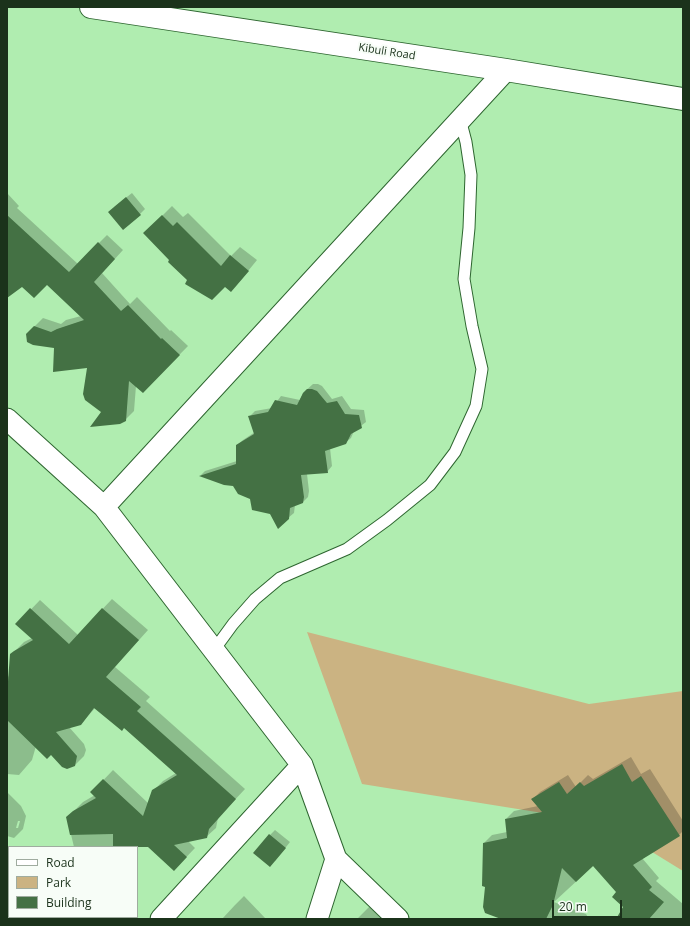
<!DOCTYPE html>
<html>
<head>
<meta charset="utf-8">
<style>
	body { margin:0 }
	#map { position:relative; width:690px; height:926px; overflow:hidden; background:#b0edb0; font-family:"Open Sans",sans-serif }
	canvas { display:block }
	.frame { position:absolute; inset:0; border:8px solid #1b321b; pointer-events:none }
	.legend { position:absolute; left:8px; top:846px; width:130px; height:72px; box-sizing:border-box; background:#f7fdf7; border:1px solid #9fac9f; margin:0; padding:5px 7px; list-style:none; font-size:12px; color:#1b321b }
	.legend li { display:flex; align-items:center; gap:8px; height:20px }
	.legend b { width:20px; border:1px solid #9fac9f }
	.scale { position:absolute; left:552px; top:900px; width:70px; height:18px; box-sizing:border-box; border:2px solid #1b321b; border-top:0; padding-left:5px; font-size:12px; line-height:14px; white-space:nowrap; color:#1b321b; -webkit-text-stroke:3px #f7fdf7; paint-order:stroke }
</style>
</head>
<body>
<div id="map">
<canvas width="690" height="926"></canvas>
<div class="frame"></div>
<ul class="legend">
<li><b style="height:5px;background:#fff"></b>Road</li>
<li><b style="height:11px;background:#cbb382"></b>Park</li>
<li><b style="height:11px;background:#447144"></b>Building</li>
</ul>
<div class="scale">20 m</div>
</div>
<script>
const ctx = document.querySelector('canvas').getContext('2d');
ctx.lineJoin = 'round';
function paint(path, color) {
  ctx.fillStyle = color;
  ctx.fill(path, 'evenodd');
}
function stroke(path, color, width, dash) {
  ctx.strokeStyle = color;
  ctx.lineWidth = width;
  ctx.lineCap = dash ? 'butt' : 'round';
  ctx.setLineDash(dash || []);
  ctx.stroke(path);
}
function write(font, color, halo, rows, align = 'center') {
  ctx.font = font + ' "Open Sans",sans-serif';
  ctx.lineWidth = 4;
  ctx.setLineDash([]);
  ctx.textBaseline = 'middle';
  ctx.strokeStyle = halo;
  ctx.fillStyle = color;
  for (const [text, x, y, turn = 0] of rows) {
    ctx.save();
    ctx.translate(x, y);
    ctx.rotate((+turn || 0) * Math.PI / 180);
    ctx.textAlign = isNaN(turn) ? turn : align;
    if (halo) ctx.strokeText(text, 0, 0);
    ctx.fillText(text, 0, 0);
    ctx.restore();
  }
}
const green = new Path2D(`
	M307,632L589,704L683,691V871L605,823L362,784Z`);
const shadow = new Path2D(`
	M7,193L19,206L17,208L78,264L107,235L123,250L102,273L130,304L137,297L170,331L171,330L188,346L143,392L136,386L134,411L125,420L102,411L88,367L55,347L27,334L43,318L61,324L66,320L81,316L47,284L22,286L7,294Z
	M132,193L145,209L140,214L114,207Z
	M172,206L183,217L188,213L231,256L240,247L257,260L240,281L225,286L188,280L145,233Z
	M313,384H318L322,386L332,399L342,396L351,409L364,410L366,422L354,431L351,438L345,443L330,448L332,466L327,472L307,474L309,491L308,497L303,502L295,505L294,513L288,518L251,499L233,485L224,484L201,475L205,471L237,461V445L243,440L255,432L250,416L255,411L272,408L281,396L300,400L303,393Z
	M112,599L148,630L115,667L150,697L146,701L245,789L218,818L216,828L206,837L188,841L195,848L174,870L143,840L136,847H74L67,818L83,802L95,795L92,792L113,770L148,803L153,791L163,781L176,773L124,727L95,708L81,724L69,727L84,744L86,750L84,756L75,765L36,746L32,760L19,775L7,774V674L9,677L11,655L24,642L32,638L17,624L40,600L78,635Z
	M631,757L641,774L650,769L683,821V831L679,835L642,858L659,878L656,881L683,904V919H617L624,907L618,892L594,865L554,902L586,914L589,919H504L486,886L484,843L492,835L507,832L506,819L514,811L538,806L532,800L540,792L568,775L576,787L588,775L593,779Z
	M7,792L21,806L26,816L23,829L14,838L7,836ZM18,821H20L18,828H16Z
	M275,830L290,842L275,861L270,835Z
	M9,884V917H91V919H7V886Z
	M244,896L266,919H222L235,905Z
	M370,906L383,919H357Z
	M92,917H135L133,919H94Z`);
const building = new Path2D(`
	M126,197L141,215L123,230L108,212Z
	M7,215L69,272L98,242L115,259L94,282L121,311L128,305L161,339L162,338L180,355L143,393L129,381L126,421L120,424L90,427L101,412L85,400L83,394L87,368L53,372L54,348L33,345L27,342L26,334L34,326L51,332L57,329L84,320L47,285L34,298L22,287L7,298Z
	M162,215L173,226L177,222L221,266L230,255L249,271L231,292L225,287L212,300L185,284L187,280L168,262L169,260L143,233Z
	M307,389H312L317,391L327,403L337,401L345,414L359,415L362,428L351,434L346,444L325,451L328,473L301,475L304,497L303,503L290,508L289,519L278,529L270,514L252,510L250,499L238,494L233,486L224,485L199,476L236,464V445L254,434L248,416L268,412L275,400L297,405L303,393Z
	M30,608L69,644L102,608L139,640L106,677L141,707L137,711L236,799L209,829L207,838L174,845L187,857L174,871L148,847H113V834L70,835L66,817L73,811L96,798L90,792L103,779L143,816L152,790L177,775L124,728L122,731L94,708L81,725L56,732L77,756L75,766L67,769L62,767L51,755L47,759L7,720V695L10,654L14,651L33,640L15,624Z
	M622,764L632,782L641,776L680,836L633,865L652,887L649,890L664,902L649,919H616L623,907L612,897L616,892L593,866L576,882L562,868L553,905L546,919H501L485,913L483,907L485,887L482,886L483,843L507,838L505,819L542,812L531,799L559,782L567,794L580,782L584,786Z
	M269,834L286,848L270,867L253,853Z`);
const service = new Path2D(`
	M214,650L233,624L255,599L280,578L347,549L387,520L430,485L455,452L476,406L482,369L472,326L464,279L469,228L471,175L466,142L460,119`);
const minor = new Path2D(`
	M7,419L104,507
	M336,859L398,919
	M161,919L302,765
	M317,919L336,859L302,765L104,507L506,70`);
const tertiary = new Path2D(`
	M91,7L506,70L683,99`);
const streetNames = [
	["Kibuli Road",387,52,9]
];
paint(green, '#cbb382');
paint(shadow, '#0003');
paint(building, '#447144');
stroke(service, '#2e6630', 13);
stroke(minor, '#2e6630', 23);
stroke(tertiary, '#2e6630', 24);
stroke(service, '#fff', 11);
stroke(minor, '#fff', 21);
stroke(tertiary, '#fff', 22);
write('11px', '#1b321b', '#f7fdf7', streetNames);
</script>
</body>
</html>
